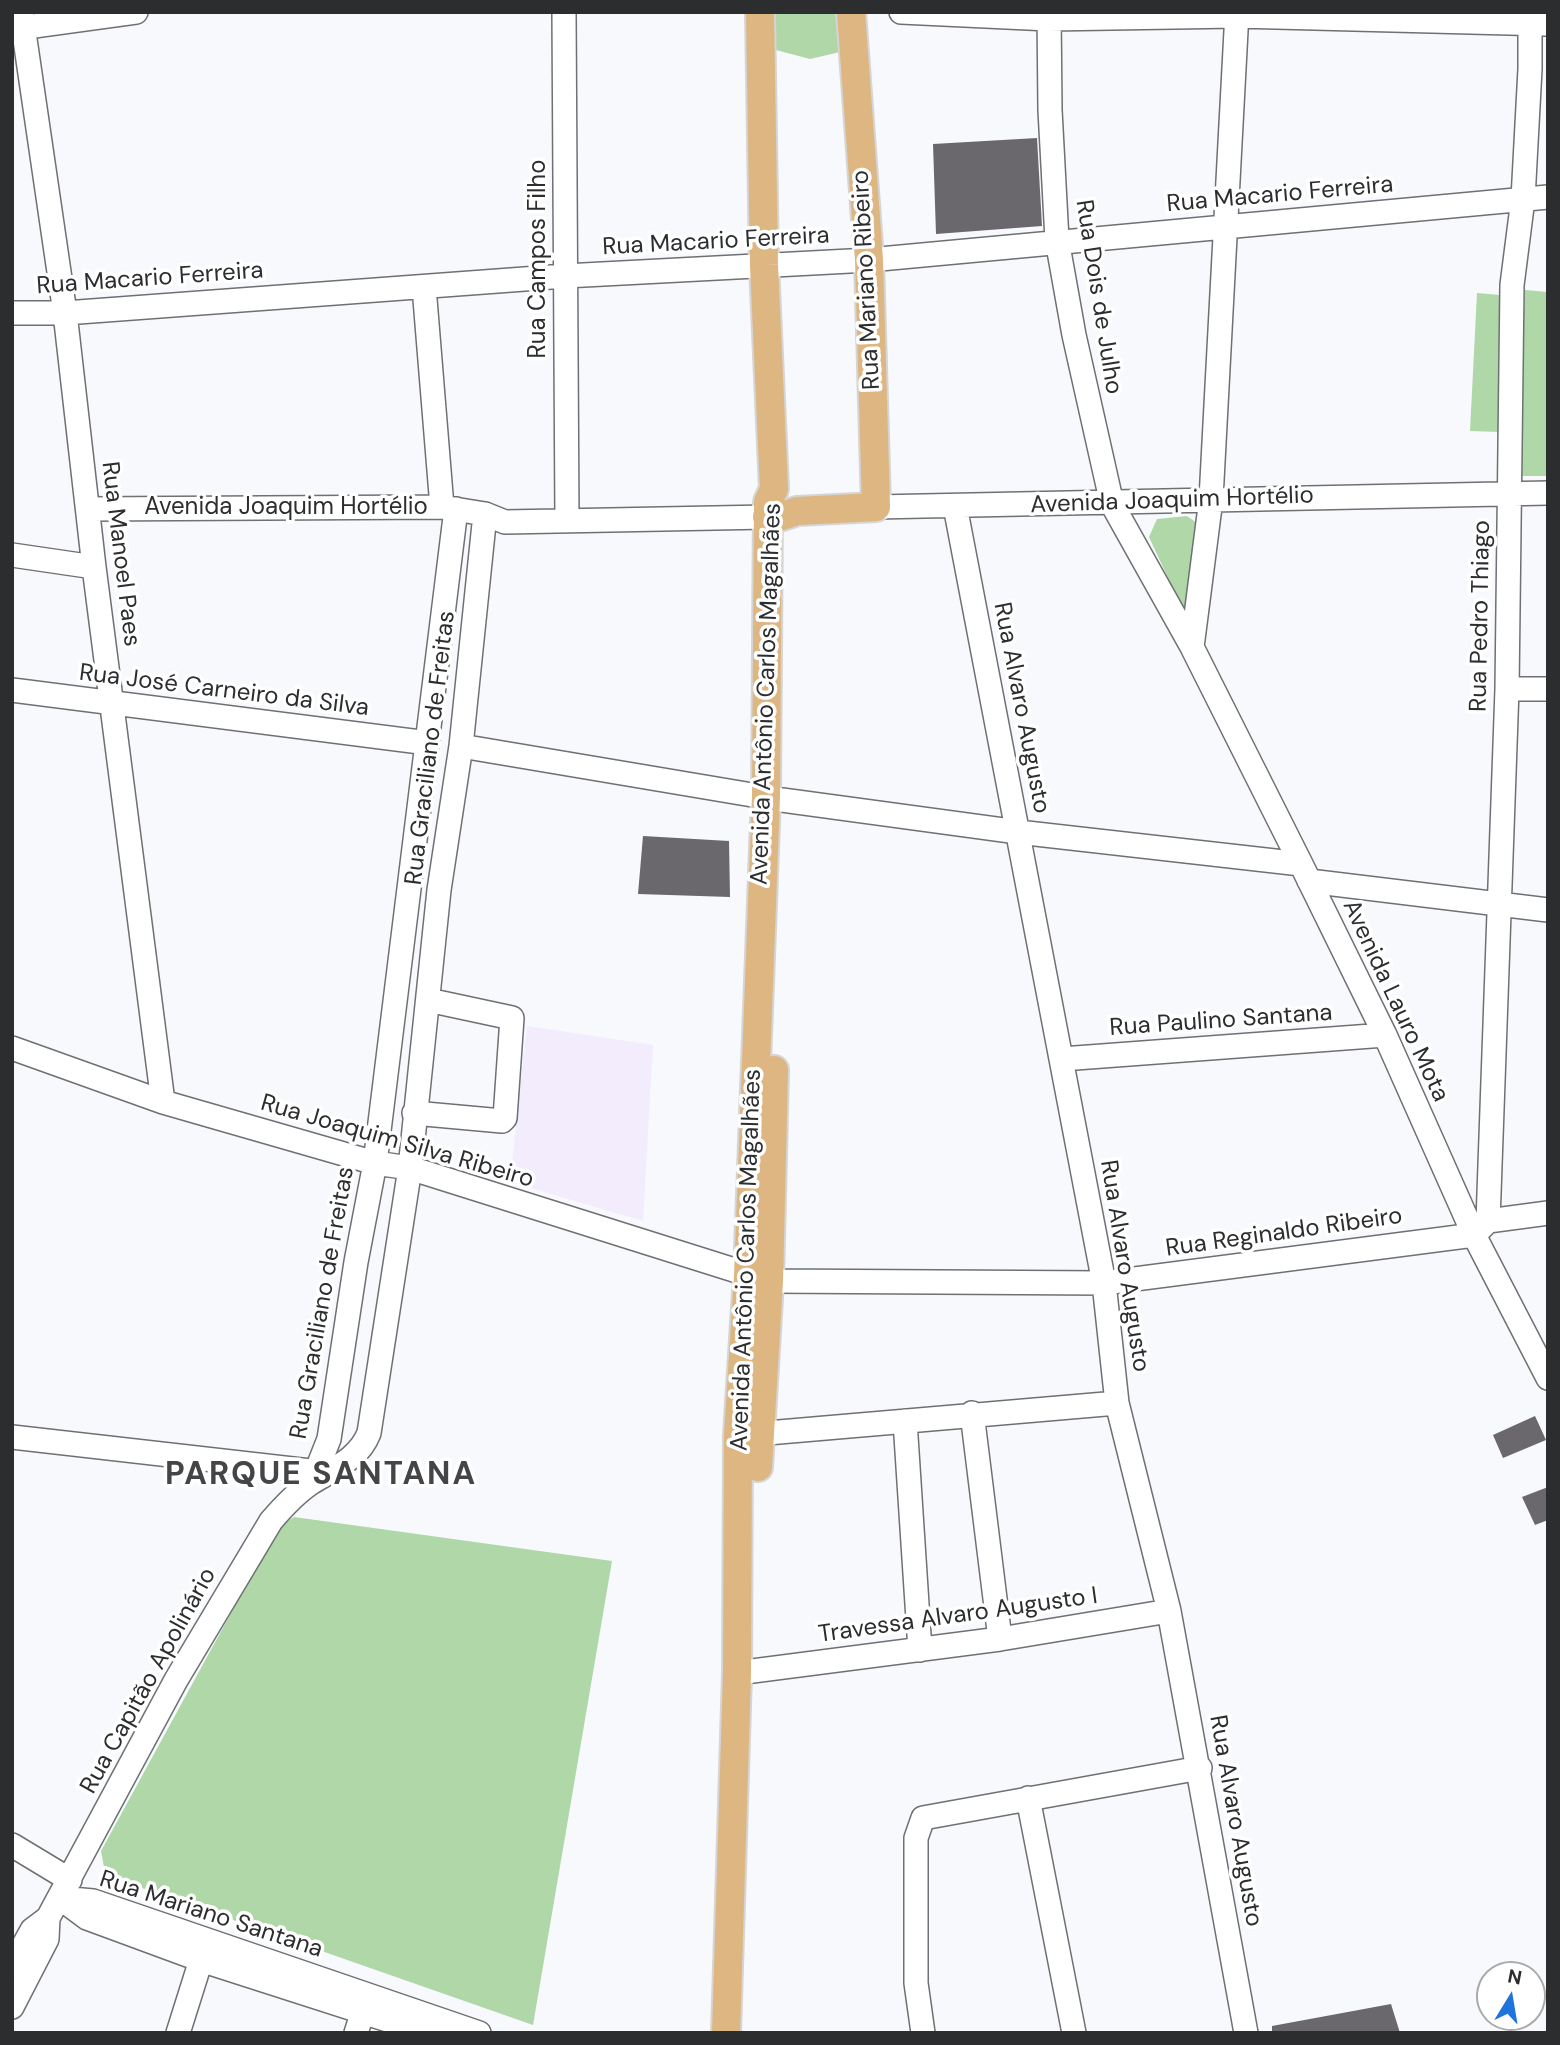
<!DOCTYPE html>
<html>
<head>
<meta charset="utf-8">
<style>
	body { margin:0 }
	#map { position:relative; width:1560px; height:2045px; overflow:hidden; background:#f7f9fd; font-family:"DM Sans",sans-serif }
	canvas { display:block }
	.frame { position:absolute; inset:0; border:14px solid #2c2d2e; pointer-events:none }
	.north { position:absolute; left:1476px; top:1961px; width:70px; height:70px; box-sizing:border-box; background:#fff; border:2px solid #ababab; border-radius:50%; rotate:11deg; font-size:19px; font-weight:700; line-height:28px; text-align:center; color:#2c2d2e }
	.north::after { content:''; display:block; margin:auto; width:24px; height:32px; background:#1e73dd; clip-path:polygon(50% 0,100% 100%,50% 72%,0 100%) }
</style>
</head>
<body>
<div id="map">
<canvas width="1560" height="2045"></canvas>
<div class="frame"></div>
<div class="north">N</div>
</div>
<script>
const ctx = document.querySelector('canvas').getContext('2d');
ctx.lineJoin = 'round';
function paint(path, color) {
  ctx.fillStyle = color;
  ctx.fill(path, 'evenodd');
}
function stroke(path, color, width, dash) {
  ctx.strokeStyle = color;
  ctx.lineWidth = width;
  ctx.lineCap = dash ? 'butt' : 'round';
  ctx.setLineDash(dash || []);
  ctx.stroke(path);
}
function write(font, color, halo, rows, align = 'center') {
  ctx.font = font + ' "DM Sans",sans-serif';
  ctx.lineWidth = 7;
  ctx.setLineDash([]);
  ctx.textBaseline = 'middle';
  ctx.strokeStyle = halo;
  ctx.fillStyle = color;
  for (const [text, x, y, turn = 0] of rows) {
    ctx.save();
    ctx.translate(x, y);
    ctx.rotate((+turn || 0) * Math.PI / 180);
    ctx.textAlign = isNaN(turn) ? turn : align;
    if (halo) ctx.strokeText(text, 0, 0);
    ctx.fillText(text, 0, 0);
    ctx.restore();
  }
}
const medical = new Path2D(`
	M527,1026L653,1045L643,1221L510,1182Z`);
const green = new Path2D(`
	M774,12H840V52L810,59L776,50Z
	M1525,290L1548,292V476H1515Z
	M1477,293L1500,295L1499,432L1470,431Z
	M1187,516L1197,523L1187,619L1149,537L1157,519Z
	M294,1517L612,1561L533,2025L116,1879L104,1867L101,1851L278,1527Z`);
const building = new Path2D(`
	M1037,138L1042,226L936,234L933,144Z
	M643,836L729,841L730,897L638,894Z
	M1535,1416L1546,1440L1503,1458L1493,1435Z
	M1548,1487V1520L1535,1525L1522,1497Z
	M1391,2004L1400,2033H1272V2026Z`);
const minor = new Path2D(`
	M21,12L65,313L94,567L163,1102
	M564,12L567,521
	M901,12L1049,19L1237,16L1548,24
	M1049,12L1050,110L1057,240L1074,335L1112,504L1192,647L1301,864L1385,1035L1474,1235L1548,1378
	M12,29L136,12
	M424,287L442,507
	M12,313H65L565,276L869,260L1548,197
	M955,506L1104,1283L1117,1403L1169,1611L1246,2033
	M876,507L1548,493
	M88,509L442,507L485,514L505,522L767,517
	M12,555L94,567
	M1192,647L1211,499L1237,12
	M1507,689H1548
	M12,690L428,743
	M461,746L782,800L1018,832L1301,864
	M1309,881L1548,910
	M12,1048L163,1102L375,1163L410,1168L769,1281L1104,1283L1474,1235L1488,1221L1548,1213
	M1062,1059L1385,1035
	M414,1113L502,1121L505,1118L512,1018L428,1000
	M1488,1221L1507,689L1512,285L1523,199L1530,69V12
	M972,1413L1000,1639
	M905,1421L920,1650
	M744,1435L1117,1403
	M12,1437L328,1473
	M312,1482L329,1439L356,1262L375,1163L456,509
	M737,1673L1000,1639L1169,1611
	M1028,1798L1074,2033
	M12,1845L70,1880
	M60,1898L93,1901L479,2033
	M60,1898L87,1918L201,1960L428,2033
	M12,1966L32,1930L48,1918L176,1680L271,1521C283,1507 296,1493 311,1483C333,1469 359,1459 369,1433L410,1168L439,890L461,746L485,514
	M12,2007L47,1939L48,1918
	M178,2033L201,1960
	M356,2033L363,2011
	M923,2033L916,1983V1838L923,1818L1200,1768`);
const major = new Path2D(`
	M767,517H779L797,511L876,507L869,260L851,12
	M758,1467L769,1281L774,1070
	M726,2033L737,1673L738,1435L748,1276L766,796L768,502L774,489L764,265L760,12`);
const streetNames = [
	["Rua Macario Ferreira",1280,195,-5],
	["Rua Macario Ferreira",716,242,-3],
	["Rua Campos Filho",539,259,-90],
	["Rua Macario Ferreira",150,279,-4],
	["Rua Mariano Ribeiro",867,280,-93],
	["Rua Dois de Julho",1098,297,81],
	["Avenida Joaquim Hortélio",1172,501,-2],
	["Avenida Joaquim Hortélio",286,508],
	["Rua Manoel Paes",120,554,83],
	["Rua Pedro Thiago",1481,616,-89],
	["Rua José Carneiro da Silva",224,691,7],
	["Avenida Antônio Carlos Magalhães",767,694,-88],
	["Rua Alvaro Augusto",1021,708,79],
	["Rua Graciliano de Freitas",431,748,-83],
	["Avenida Lauro Mota",1395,1001,65],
	["Rua Paulino Santana",1221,1021,-4],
	["Rua Joaquim Silva Ribeiro",397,1142,16],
	["Rua Reginaldo Ribeiro",1284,1233,-8],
	["Avenida Antônio Carlos Magalhães",747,1260,-88],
	["Rua Alvaro Augusto",1124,1266,81],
	["Rua Graciliano de Freitas",323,1303,-80],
	["Travessa Alvaro Augusto I",958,1616,-8],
	["Rua Capitão Apolinário",149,1681,-61],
	["Rua Alvaro Augusto",1235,1821,80],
	["Rua Mariano Santana",211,1915,18]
];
const districtNames = [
	["PARQUE SANTANA",321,1476]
];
paint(medical, '#f2ecfd');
paint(green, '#afd7a8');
paint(building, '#6a686c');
stroke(minor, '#6e7073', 26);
stroke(major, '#d5d5d5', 32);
stroke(minor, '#fff', 23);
stroke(major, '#ddb682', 28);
write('24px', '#2c2d2e', '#fff', streetNames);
ctx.letterSpacing = '2px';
write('bold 32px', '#434547', '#fff', districtNames);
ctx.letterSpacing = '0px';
</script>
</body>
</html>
